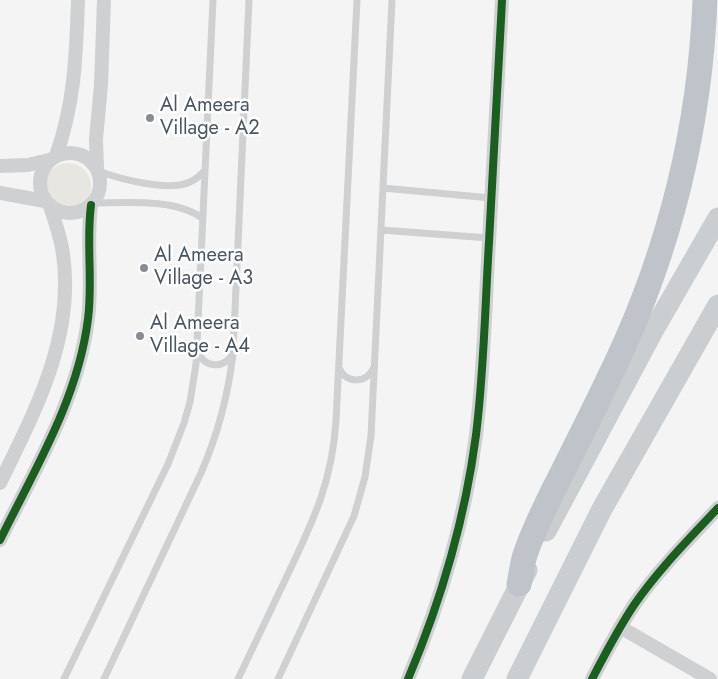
<!DOCTYPE html>
<html>
<head>
<meta charset="utf-8">
<style>
	body { margin:0 }
	canvas { display:block; background:#f4f4f4 }
</style>
</head>
<body>
<canvas width="718" height="679"></canvas>
<script>
const ctx = document.querySelector('canvas').getContext('2d');
ctx.lineJoin = 'round';
function paint(path, color) {
  ctx.fillStyle = color;
  ctx.fill(path, 'evenodd');
}
function stroke(path, color, width, dash) {
  ctx.strokeStyle = color;
  ctx.lineWidth = width;
  ctx.lineCap = dash ? 'butt' : 'round';
  ctx.setLineDash(dash || []);
  ctx.stroke(path);
}
function write(font, color, halo, rows, align = 'center') {
  ctx.font = font + ' Jost,sans-serif';
  ctx.lineWidth = 5;
  ctx.setLineDash([]);
  ctx.textBaseline = 'middle';
  ctx.strokeStyle = halo;
  ctx.fillStyle = color;
  for (const [text, x, y, turn = 0] of rows) {
    ctx.save();
    ctx.translate(x, y);
    ctx.rotate((+turn || 0) * Math.PI / 180);
    ctx.textAlign = isNaN(turn) ? turn : align;
    if (halo) ctx.strokeText(text, 0, 0);
    ctx.fillText(text, 0, 0);
    ctx.restore();
  }
}
const sand = new Path2D(`
	M45 186a23 23 0 1 1 46 0a23 23 0 1 1-46 0Z`);
const service = new Path2D(`
	M98,171C120,179 169,192 190,182C196,179 201,175 205,170
	M383,188L491,198
	M92,203C126,203 174,198 202,218
	M381,230L489,238
	M198,351C203,367 222,370 232,355
	M339,368C346,384 367,384 374,367
	M64,679L168,464L184,423L190,402L196,364L213,0
	M104,679L201,473C218,434 228,396 233,354L249,0
	M238,679C254,645 271,610 287,576C313,521 332,483 336,421L357,0
	M278,679L354,516L365,477L371,436L392,0`);
const minor = new Path2D(`
	M40 183a30 30 0 1 1 60 0a30 30 0 1 1-60 0Z
	M56,156C75,102 76,56 78,0
	M0,166L28,165L49,160
	M97,168L96,139L101,85L104,0
	M0,193L45,201
	M0,483C35,411 75,337 63,254C61,238 55,222 50,206
	M0,540C35,469 78,399 88,319C93,281 86,243 91,205
	M620,627L710,679
	M408,679C441,601 465,519 476,435C484,371 485,307 489,242C493,162 498,81 502,0
	M592,679C605,654 618,629 634,605C658,570 689,539 718,508`);
const primary = new Path2D(`
	M546,531L653,331L718,218
	M472,679L527,570
	M517,679L602,509L718,305`);
const motorway = new Path2D(`
	M519,584C521,575 522,564 525,555C535,525 550,497 564,469C582,433 600,397 617,361C670,248 700,125 705,0`);
const cycleway = new Path2D(`
	M0,540C35,469 78,399 88,319C93,281 86,243 91,205
	M408,679C441,601 465,519 476,435C484,371 485,307 489,242C493,162 498,81 502,0
	M592,679C605,654 618,629 634,605C658,570 689,539 718,508`);
const markers = [
	[150,118,5,"#868d94"],
	[144,268,5,"#868d94"],
	[140,336,5,"#868d94"]
];
const poiNames = [
	["Al Ameera",160,106],
	["Village - A2",160,129],
	["Al Ameera",154,256],
	["Village - A3",154,279],
	["Al Ameera",150,324],
	["Village - A4",150,347]
];
paint(sand, '#e7e6e1');
stroke(service, '#ced0d2', 7);
stroke(minor, '#ced0d2', 14);
stroke(primary, '#caced1', 21);
stroke(motorway, '#bec4c9', 25);
stroke(cycleway, '#1b5e20', 8);
for (const [x, y, r, color] of markers) {
  const dot = new Path2D();
  dot.arc(x, y, r, 0, 2 * Math.PI);
  ctx.fillStyle = color;
  ctx.fill(dot);
  stroke(dot, '#fff', 2);
}
write('20px', '#4a5661', '#fff', poiNames, 'left');
</script>
</body>
</html>
